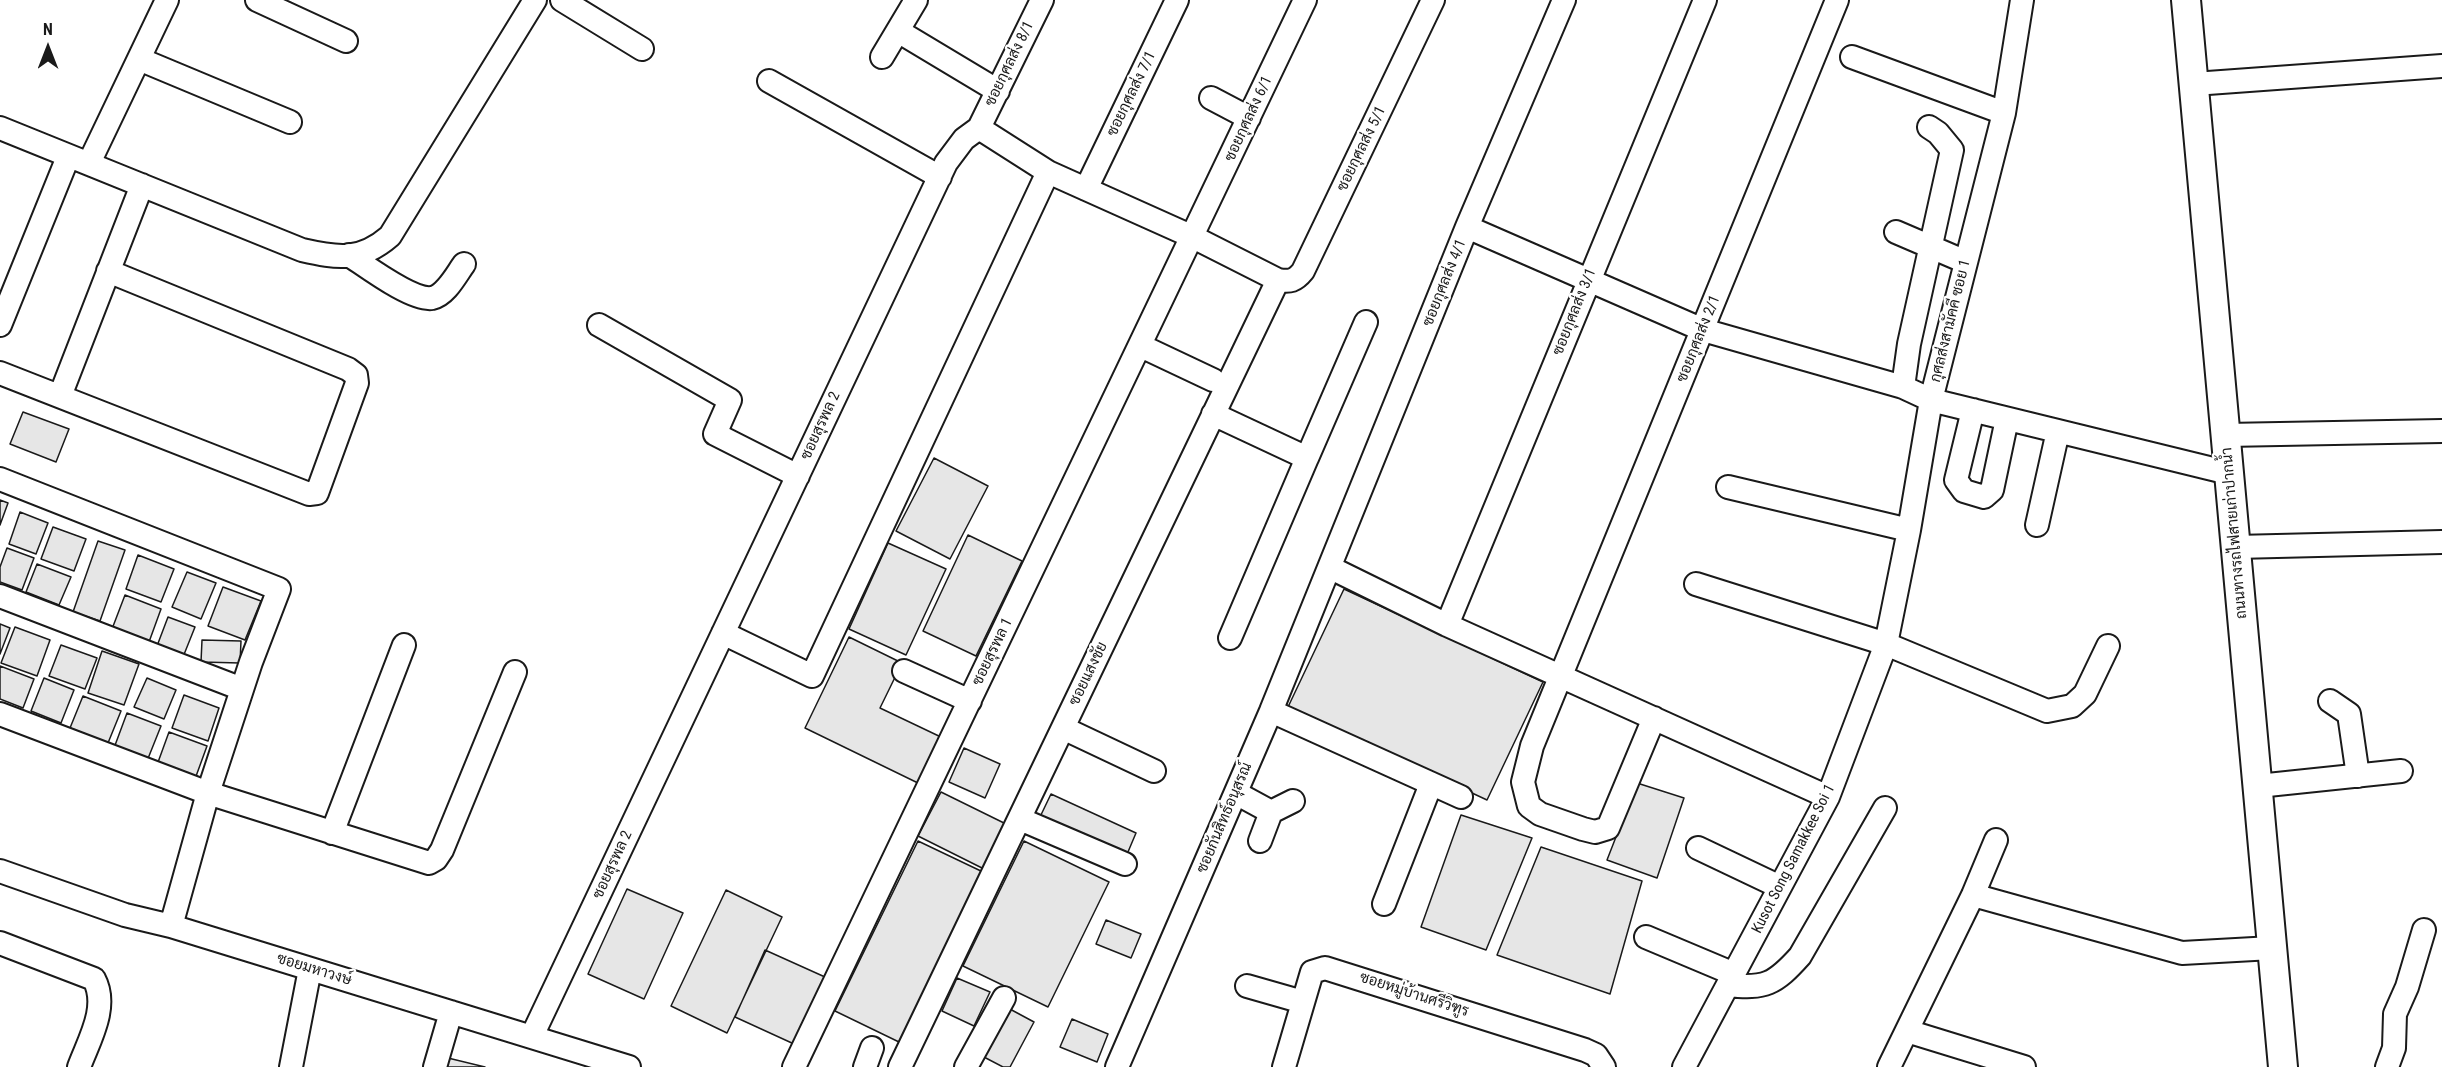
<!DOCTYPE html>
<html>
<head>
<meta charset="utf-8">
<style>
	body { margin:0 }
	#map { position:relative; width:2442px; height:1067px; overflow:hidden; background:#fff; font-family:"Roboto Condensed",sans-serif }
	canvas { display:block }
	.north { position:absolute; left:18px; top:18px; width:60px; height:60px; -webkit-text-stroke:4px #fff; paint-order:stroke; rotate:0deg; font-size:16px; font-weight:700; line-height:24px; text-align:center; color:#1a1a1a }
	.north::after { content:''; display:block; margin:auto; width:21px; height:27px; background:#1a1a1a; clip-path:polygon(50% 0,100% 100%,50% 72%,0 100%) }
</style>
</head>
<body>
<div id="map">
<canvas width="2442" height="1067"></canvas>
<div class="north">N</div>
</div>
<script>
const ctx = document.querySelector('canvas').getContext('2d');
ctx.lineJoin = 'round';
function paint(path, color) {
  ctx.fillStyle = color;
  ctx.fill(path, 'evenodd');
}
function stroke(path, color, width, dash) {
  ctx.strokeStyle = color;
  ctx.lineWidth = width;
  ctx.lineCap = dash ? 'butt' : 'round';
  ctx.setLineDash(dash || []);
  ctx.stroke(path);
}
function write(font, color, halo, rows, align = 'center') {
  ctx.font = font + ' "Roboto Condensed",Sarabun,sans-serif';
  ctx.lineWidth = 4.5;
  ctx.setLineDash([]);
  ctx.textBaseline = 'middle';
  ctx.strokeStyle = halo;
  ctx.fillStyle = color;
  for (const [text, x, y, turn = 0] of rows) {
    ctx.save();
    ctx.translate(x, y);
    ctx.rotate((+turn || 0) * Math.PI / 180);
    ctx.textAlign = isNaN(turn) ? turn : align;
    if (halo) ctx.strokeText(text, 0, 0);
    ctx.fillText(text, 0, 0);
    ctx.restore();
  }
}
const building = new Path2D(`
	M23,412L69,429L56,462L10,444Z
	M934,458L988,486L950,559L896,531Z
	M0,500L8,503L0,525Z
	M20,512L48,523L36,554L9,544Z
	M53,527L86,539L74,571L41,559Z
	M968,535L1022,561L976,656L923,631Z
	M98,541L125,550L100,621L73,612Z
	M888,543L946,569L906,655L849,629Z
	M7,548L34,558L22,590L0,582V567Z
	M138,555L174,569L161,602L126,589Z
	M37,564L71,577L59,605L26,592Z
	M187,572L216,583L201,619L172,607Z
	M223,587L261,601L245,640L208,626Z
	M1344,589L1543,682L1487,800L1288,707Z
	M125,595L161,609L149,642L112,629Z
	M168,617L195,627L183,657L157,646Z
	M0,624L10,628L0,654Z
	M15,627L50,640L37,676L1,663Z
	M849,637L902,663L880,708L943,738L920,784L805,728Z
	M202,640L241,641L240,663L201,662Z
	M61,645L97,658L85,689L49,676Z
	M102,651L139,664L124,705L88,693Z
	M0,666L34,679L23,708L0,699Z
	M44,678L74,690L61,723L31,711Z
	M147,678L176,690L164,719L134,707Z
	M184,695L219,708L208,741L172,728Z
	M83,696L121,711L108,743L70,728Z
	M127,713L161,726L147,761L114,748Z
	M169,732L207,746L195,779L157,765Z
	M964,748L1000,764L985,798L949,782Z
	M1637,783L1684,798L1657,878L1607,860Z
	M941,792L1006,824L984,869L918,836Z
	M1051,794L1136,833L1125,859L1039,819Z
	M1461,815L1532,838L1486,950L1421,927Z
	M918,841L983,872L899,1042L835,1011Z
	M1024,841L1109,882L1048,1007L963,966Z
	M1541,847L1642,881L1610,994L1497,955Z
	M627,889L683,913L644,999L588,974Z
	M726,890L782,917L727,1033L671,1006Z
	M1106,920L1141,934L1131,958L1096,944Z
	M765,950L825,977L794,1044L735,1017Z
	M957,978L990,992L974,1026L942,1011Z
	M1008,1008L1034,1022L1010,1067H1003L982,1056Z
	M1072,1019L1108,1034L1097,1062L1060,1047Z
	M448,1058L485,1067H445Z`);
const minor = new Path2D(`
	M257,0L346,41
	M562,0L642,49
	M898,31L998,91
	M882,57L916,0
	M1852,57L2004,113
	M139,59L290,122
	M769,81L940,177
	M2194,84L2442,66
	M1211,98L1249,118
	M0,128L302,250C337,258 360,262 390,236L535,0
	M979,128L1042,0
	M89,163L167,0
	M1086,189L1177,0
	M1467,227L1703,330L1903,387L1931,400L2229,473
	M1896,232L1966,262
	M349,255C366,266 412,301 432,298C446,295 456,275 464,264
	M0,325L68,157
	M599,325L730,400L715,434L798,476
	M1141,346L1213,380
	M0,373L309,494L317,493L357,383L356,375L348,369L108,271
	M1903,387L1909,344L1952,150L1938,133L1929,127
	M60,396L142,185
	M1973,410L1956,480L1964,491L1984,497L1992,490L2007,419
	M1213,414L1307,458L1230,638
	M2226,435L2442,431
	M1307,458L1366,322
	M0,479L279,589L251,662L208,793L171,926
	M1728,487L1909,530
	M2037,525L2058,431
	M2236,547L2442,542
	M1331,568L1447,625L1828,797
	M1696,584L1886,644L2047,711L2072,706L2085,694L2108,646
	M0,596L242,689
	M1447,625L1705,0
	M723,633L812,676L1048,172
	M904,671L970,701
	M2330,701L2349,714L2358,776
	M1271,711L1461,797
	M0,714L208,793L429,863L436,859L442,850L515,672
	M1654,718L1608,828L1595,832L1583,829L1540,814L1529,806L1523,782L1532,746L1837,0
	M1063,728L1154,771
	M2258,786L2401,771
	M1236,793L1271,812L1293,801
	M1020,819L1125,864
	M332,833L404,645
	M1260,841L1271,812
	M1698,848L1780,887
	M0,871L125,915L171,926L629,1067
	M1973,895L2182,953L2272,948
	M1384,904L1431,784
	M1646,937L1734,974
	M0,943L94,979C109,1007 89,1040 79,1067
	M1728,985C1765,989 1775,984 1800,956L1885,808
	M1247,986L1303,1002
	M1907,1031L2024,1067
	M532,1036L946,163L964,139L979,128L1048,172L1193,237L1278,280C1290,282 1295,281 1303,271L1433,0
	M291,1067L310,969
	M435,1067L451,1012
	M794,1067L1305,0
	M865,1067L872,1048
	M900,1067L1278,280
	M966,1067L1004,998
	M1117,1067L1271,711L1467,227L1564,0
	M1284,1067L1312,972L1325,968L1585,1050L1596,1055L1604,1067
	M1684,1067L1828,797L1886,644L1909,530L1931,400L2004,113L2022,0
	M1889,1067L1973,895L1996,840
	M2387,1067L2394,1048L2395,1014L2407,987L2424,930`);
const major = new Path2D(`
	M2186,0L2283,1067`);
const streetNames = [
	["ซอยกุศลส่ง 8/1",1010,64,-64],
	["ซอยกุศลส่ง 7/1",1132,94,-64],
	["ซอยกุศลส่ง 6/1",1249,119,-65],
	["ซอยกุศลส่ง 5/1",1362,149,-64],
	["ซอยกุศลส่ง 4/1",1445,283,-68],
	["ซอยกุศลส่ง 3/1",1575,312,-68],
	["กุศลส่งสามัคคี ซอย 1",1951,321,-76],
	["ซอยกุศลส่ง 2/1",1699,339,-68],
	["ซอยสุรพล 2",821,426,-65],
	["ถนนทางรถไฟสายเก่าปากน้ำ",2235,533,-95],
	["ซอยสุรพล 1",993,652,-64],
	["ซอยแสงชัย",1089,674,-64],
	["ซอยกันสิทธ์อนุสรณ์",1225,818,-67],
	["Kusot Song Samakkee Soi 1",1794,859,-63],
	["ซอยสุรพล 2",613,865,-65],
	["ซอยมหาวงษ์",314,970,17],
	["ซอยหมู่บ้านศรีวิฑูร",1414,995,18]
];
paint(building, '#e6e6e6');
stroke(building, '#1a1a1a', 1.5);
stroke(minor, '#1a1a1a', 26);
stroke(major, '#1a1a1a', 32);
stroke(minor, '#fff', 22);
stroke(major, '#fff', 28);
write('15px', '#1a1a1a', '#fff', streetNames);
</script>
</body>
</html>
